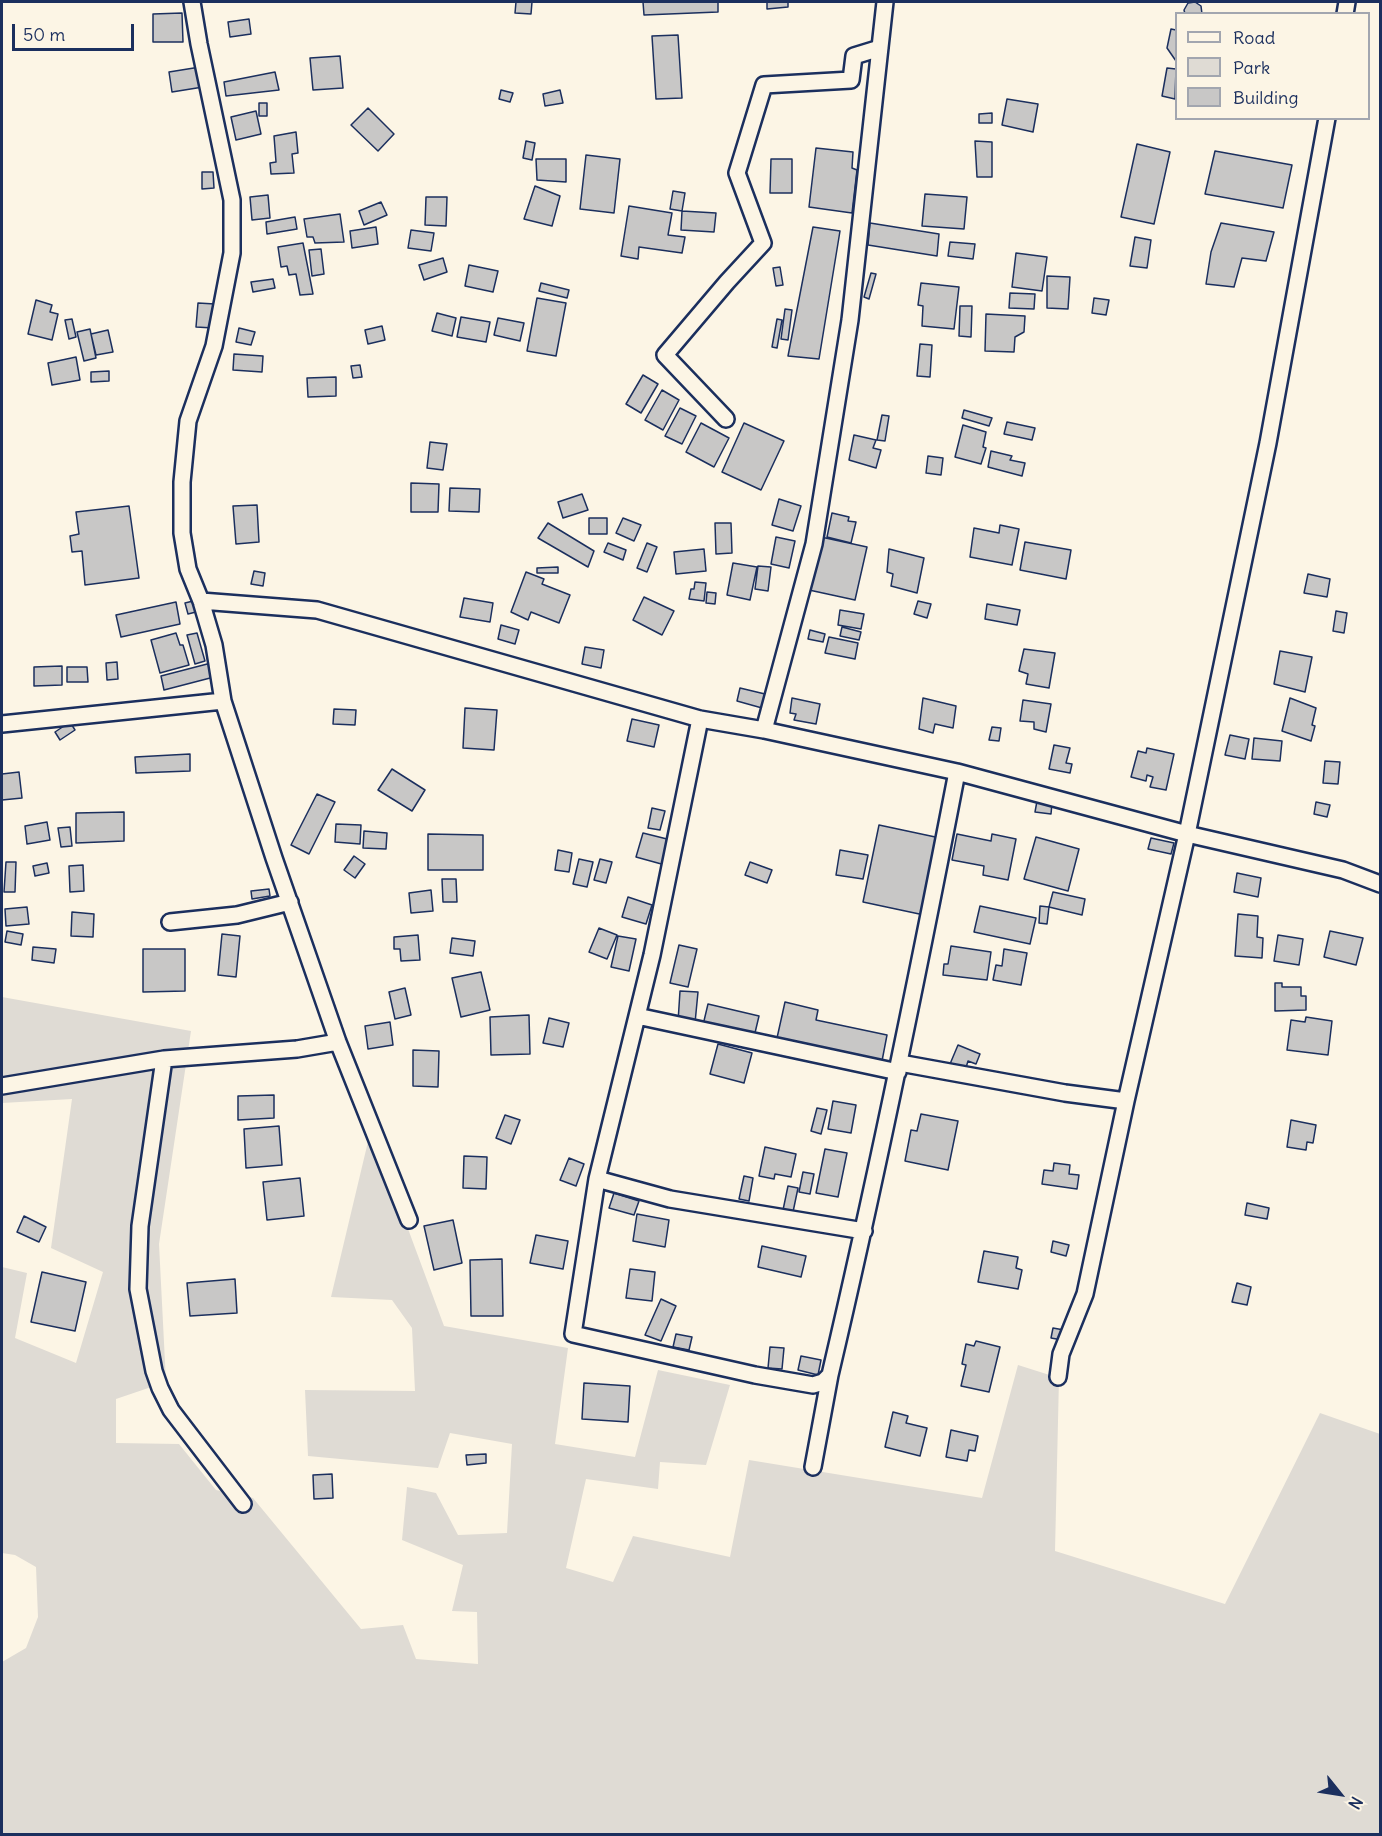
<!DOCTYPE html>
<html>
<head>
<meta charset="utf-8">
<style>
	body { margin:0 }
	#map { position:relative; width:1382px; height:1836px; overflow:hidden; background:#fcf5e5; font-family:Delius,sans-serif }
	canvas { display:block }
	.frame { position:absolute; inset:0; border:3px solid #1b2f5e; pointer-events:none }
	.legend { position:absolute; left:1175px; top:12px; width:195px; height:108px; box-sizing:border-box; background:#fcf5e5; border:2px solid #a2a6af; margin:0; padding:8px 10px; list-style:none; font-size:18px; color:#1b2f5e }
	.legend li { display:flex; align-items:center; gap:12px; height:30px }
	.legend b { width:30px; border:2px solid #a2a6af }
	.north { position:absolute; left:1310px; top:1764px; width:60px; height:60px; -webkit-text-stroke:4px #fcf5e5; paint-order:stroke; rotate:120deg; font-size:16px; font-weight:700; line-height:24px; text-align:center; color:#1b2f5e }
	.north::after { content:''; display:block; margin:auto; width:21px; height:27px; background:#1b2f5e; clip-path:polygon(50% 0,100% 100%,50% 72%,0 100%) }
	.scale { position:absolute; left:12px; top:24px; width:122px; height:27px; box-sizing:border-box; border:3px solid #1b2f5e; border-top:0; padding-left:8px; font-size:18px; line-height:21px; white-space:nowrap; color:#1b2f5e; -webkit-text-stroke:4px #fcf5e5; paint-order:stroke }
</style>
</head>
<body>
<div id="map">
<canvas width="1382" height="1836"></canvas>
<div class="frame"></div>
<ul class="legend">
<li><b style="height:8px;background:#fcf5e5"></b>Road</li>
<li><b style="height:16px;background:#dfdbd4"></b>Park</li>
<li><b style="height:16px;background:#c8c7c6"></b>Building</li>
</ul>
<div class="north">N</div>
<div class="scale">50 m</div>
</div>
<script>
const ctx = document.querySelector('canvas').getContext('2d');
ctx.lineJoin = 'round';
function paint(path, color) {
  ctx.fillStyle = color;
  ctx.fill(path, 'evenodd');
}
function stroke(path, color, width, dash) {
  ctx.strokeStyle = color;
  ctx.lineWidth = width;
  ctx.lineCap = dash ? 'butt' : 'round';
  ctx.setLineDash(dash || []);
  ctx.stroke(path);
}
const green = new Path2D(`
	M2,997L191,1031L159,1244L166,1382L116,1399V1443L179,1444L216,1490L253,1498L361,1629L403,1625L416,1659L478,1664L477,1612L452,1611L463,1565L402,1540L407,1487L436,1493L458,1535L507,1533L512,1444L450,1433L438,1468L308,1456L305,1390L415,1391L412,1328L392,1300L331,1297L371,1129L444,1326L568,1348L555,1444L635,1457L658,1370L730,1385L706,1465L660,1462L658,1489L586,1479L566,1568L613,1582L633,1536L730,1557L749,1460L982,1498L1018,1365L1059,1378L1055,1551L1225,1604L1320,1413L1380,1434V1834H2V1662L26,1648L38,1617L36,1567L15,1555L2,1553V1267L27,1273L15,1338L76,1363L103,1272L51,1248L72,1099L2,1103Z`);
const building = new Path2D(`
	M516,2H532L531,14L515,13Z
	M643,2H718V12L644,15Z
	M767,2H788V7L767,9Z
	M1195,2L1201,6L1202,14H1185L1184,10L1188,3Z
	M182,13L183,42H153V14Z
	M249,19L251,34L230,37L228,22Z
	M1171,29L1176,30V61L1167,48Z
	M678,35L682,98L656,99L652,36Z
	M340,56L343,88L313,90L310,58Z
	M200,67L203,87L172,92L169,72Z
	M1167,68L1176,69L1175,99L1162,96Z
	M275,72L279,90L226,96L224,82Z
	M501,90L513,93L510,102L499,99Z
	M560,90L563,103L545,106L543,94Z
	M1007,99L1038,104L1033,132L1002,125Z
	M259,103H267V116H259Z
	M368,108L394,134L378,151L351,125Z
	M256,111L261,134L236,140L231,117Z
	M992,113V123H979V114Z
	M296,132L298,153L292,154L294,173L271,174L270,163L276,162L274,136Z
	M526,141L535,143L532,160L523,158Z
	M975,141L992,142V177H977Z
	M1137,144L1170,152L1154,224L1121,217Z
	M816,148L853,152L852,168L857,170L852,213L809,207Z
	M1215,151L1292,165L1283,208L1205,194Z
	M586,155L620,159L614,213L580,209Z
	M536,159H566V182L537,180Z
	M771,159H792V193H770Z
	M202,172H213L214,188L202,189Z
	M535,186L560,196L552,226L524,219Z
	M673,191L685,193L682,211L670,209Z
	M925,194L967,197L964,229L922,226Z
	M268,195L270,218L252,220L250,197Z
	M426,197H447L446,226L425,225Z
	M381,202L387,215L364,225L359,211Z
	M629,206L672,213L668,235L685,237L682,253L639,247L638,259L621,256Z
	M682,211L716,213L714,232L681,230Z
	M340,214L344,242L315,243L313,237H307L304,219Z
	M295,217L297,229L267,234L266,222Z
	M870,223L939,234L937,256L868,245Z
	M1221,223L1274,232L1266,261L1242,258L1234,287L1206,284L1211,252Z
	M376,227L378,244L352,248L350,231Z
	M813,227L840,231L819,359L788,356Z
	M411,230L434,233L431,251L408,248Z
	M1135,237L1151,240L1147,268L1130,266Z
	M950,242L975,244L973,259L948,256Z
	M303,243L313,294L300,295L296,274L289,275L287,266L281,267L278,247Z
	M321,249L324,274L312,276L309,250Z
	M1016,253L1047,257L1042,291L1012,287Z
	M443,258L447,272L424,280L419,265Z
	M469,265L498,271L493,292L465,286Z
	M780,267L783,285L776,286L773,268Z
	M871,273L876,274L869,299L864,297Z
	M1047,276L1070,277L1068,309L1047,308Z
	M273,279L275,288L253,292L251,282Z
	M541,283L569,290L567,298L539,291Z
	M921,283L959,287L954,329L922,326L923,306L918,305Z
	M1010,293L1035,294L1034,309L1009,308Z
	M537,298L566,303L556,356L527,351Z
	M1094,298L1109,300L1106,315L1092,313Z
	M36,300L52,305L50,312L58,314L52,340L28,334Z
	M198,303L215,304L213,328L196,327Z
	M960,306H972L971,337L959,336Z
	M785,309L792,310L788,340L781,339Z
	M437,313L456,318L452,336L432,331Z
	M986,314L1025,316L1024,332L1015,337L1014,352L985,351Z
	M461,317L490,322L486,342L457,337Z
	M498,318L524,323L520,341L494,335Z
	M72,319L76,337L69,339L65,320Z
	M777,319L782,320L777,348L772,347Z
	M382,326L385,340L368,344L365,330Z
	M239,328L255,332L251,345L236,342Z
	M90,329L96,358L84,361L77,332Z
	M108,330L113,352L96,355L91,334Z
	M920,344L932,345L930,377L917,376Z
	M234,354L263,356L262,372L233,370Z
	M76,357L80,380L52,385L48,363Z
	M360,365L362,377L353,378L351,366Z
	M109,371V381L91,382V372Z
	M643,375L658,384L641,413L626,404Z
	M336,377V396L308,397L307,378Z
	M662,390L679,400L663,430L645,420Z
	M680,408L696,416L682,444L665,436Z
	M964,410L992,418L989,426L962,418Z
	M882,415L889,416L885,441L877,440Z
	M1007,422L1035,428L1032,440L1004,434Z
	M701,423L729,438L714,467L686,452Z
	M744,423L784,441L761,490L722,472Z
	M963,425L986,432L983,447L986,448L981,464L955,457Z
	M854,435L876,440L873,448L881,450L876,468L849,460Z
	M430,442L447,444L443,470L427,468Z
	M991,451L1012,456L1010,460L1025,463L1022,476L988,467Z
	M928,456L943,458L941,475L926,473Z
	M411,483L439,484L438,512H411Z
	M450,488L480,489L479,512L449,511Z
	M582,494L588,510L563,518L558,502Z
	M779,499L801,506L793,531L772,525Z
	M257,505L259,542L236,544L233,506Z
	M129,506L139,578L85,585L82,551L72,552L70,536L79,534L76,512Z
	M832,513L849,517L848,521L856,522L851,543L827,537Z
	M589,518H607V534H589Z
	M623,518L641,525L634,541L616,533Z
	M548,523L594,551L588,567L538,538Z
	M715,523H731L732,553L716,554Z
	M1000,525L1019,529L1012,565L970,557L974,528L999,533Z
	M776,537L795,541L789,568L771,564Z
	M821,537L867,547L855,600L809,590Z
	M1025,542L1071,550L1066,579L1020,570Z
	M608,543L626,550L623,560L604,552Z
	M647,543L657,547L647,572L637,568Z
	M704,549L706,571L676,574L674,552Z
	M889,549L924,558L917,593L891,586L893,574L887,572Z
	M733,563L757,567L750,600L727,595Z
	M758,566L771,567L768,591L755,589Z
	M558,567V573H537V568Z
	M254,571L265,573L263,586L251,584Z
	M526,572L544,579L542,584L570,595L559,623L531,612L528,620L511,612Z
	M1308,574L1330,579L1327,597L1304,593Z
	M695,582L706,583L704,601L689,599L691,589H694Z
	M707,592L716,593L715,604L706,603Z
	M644,597L674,611L662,635L633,620Z
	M464,598L493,603L490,622L460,617Z
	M193,601L196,612L188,614L185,603Z
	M918,601L931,604L927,618L914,614Z
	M176,602L180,624L121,637L116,615Z
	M987,604L1020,610L1017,625L985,619Z
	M840,610L864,614L861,629L838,625Z
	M1336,611L1347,613L1344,633L1333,631Z
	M501,625L519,630L515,644L498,639Z
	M842,627L861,632L859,640L840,636Z
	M810,630L825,634L823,642L808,639Z
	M176,633L180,645H183L189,665L160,673L151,640Z
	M197,633L205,661L195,664L187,635Z
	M829,637L858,643L855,659L825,653Z
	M585,647L604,650L601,668L582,664Z
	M1024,649L1055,653L1049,688L1026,684L1028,674L1019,671Z
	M1280,651L1312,657L1305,692L1274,684Z
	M117,662L118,679L107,680L106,663Z
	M211,663L214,677L164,690L161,676Z
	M62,666V685L34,686V667Z
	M67,667H87L88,682H67Z
	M740,688L765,694L762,708L737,701Z
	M792,698L820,704L816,724L794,720L796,714L790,713Z
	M923,698L956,706L953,728L935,724L933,733L919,729Z
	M1290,698L1316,708L1312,725L1315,726L1311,741L1282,731Z
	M1023,700L1051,704L1046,732L1034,729V722L1020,721Z
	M465,708L497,710L494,750L463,748Z
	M334,709L356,710L355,725L333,724Z
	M632,719L659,725L654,747L627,741Z
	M70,722L75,730L60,740L55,732Z
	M992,727L1001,728L999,741L989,740Z
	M1230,735L1249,739L1245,759L1225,755Z
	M1254,738L1282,741L1280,761L1252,759Z
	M1054,745L1070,748L1066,763L1072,764L1070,773L1049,769Z
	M1147,748L1174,754L1166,790L1150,787L1153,777L1147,775L1146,781L1131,777L1138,751L1146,753Z
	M190,754V771L136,773L135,757Z
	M1325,761L1340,762L1338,784L1323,783Z
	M392,769L425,790L412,811L378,790Z
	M19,772L22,798L2,800V774Z
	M317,794L335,802L309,854L291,845Z
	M1037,801L1052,803L1051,814L1035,812Z
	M1316,802L1330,805L1327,817L1314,814Z
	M652,808L665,811L660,830L648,828Z
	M124,812V841L76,843V813Z
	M47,822L50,840L27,844L25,826Z
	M336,824L361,825L360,844L335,842Z
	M879,825L940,838L924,915L863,902Z
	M70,827L72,846L61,847L58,828Z
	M364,831L387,833L386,849L363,848Z
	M643,833L671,840L665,865L636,857Z
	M428,834L483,835V870H428Z
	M957,834L991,841L992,834L1016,839L1008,880L983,875L984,866L952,860Z
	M1036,837L1079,849L1068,891L1024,879Z
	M1151,838L1174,843L1171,854L1148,849Z
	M558,850L572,853L569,872L555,870Z
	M840,850L868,855L863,879L836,875Z
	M354,856L365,864L355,878L344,870Z
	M579,859L593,862L587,887L573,884Z
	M600,859L612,862L606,883L594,880Z
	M6,862H16L15,892H4Z
	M750,862L772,870L767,883L745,875Z
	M47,863L49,873L35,876L33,866Z
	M83,865L84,891L70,892L69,866Z
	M1237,873L1261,878L1258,897L1234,892Z
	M442,879H456L457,902H443Z
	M269,889L270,896L252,899L251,891Z
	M431,890L433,911L411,913L409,893Z
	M1053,892L1085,899L1082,915L1049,907Z
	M628,897L652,905L646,924L622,917Z
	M980,906L1036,918L1030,944L974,932Z
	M1040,906L1049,907L1047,924L1039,923Z
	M27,907L29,924L6,926L5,909Z
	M72,912L94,914L93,937L71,936Z
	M1238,914L1258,916L1257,937L1263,938L1262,958L1235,956Z
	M599,928L617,935L607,959L589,952Z
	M7,931L23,934L21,945L5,942Z
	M1330,931L1363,938L1356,965L1324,957Z
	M222,934L240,936L236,977L218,975Z
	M418,935L420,960L401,961L400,949H394V937Z
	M1278,935L1303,939L1299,965L1274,961Z
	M618,936L636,939L629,971L611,967Z
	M452,938L475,941L473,956L450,953Z
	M679,945L697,949L688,987L670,983Z
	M951,946L991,952L987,980L943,975L944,964H948Z
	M33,947L56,949L54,963L32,960Z
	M143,949H185V991L143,992Z
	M1004,949L1027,953L1021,985L993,980L996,965L1002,966Z
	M481,972L490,1010L461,1017L452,978Z
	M1275,983H1282V987H1301V996H1306V1010L1275,1011Z
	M405,988L411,1015L395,1019L389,992Z
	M680,991L698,992L695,1023L678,1022Z
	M785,1002L818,1010L816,1020L887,1035L882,1061L777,1038Z
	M708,1004L759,1016L754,1037L703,1025Z
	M529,1015L530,1054L491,1055L490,1017Z
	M1306,1017L1332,1021L1328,1055L1287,1050L1291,1020L1305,1022Z
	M549,1018L569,1023L563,1047L543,1043Z
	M390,1022L393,1045L368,1049L365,1026Z
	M718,1044L752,1053L744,1083L710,1074Z
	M958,1045L980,1054L976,1064L968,1061L965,1071L950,1064Z
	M413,1050L439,1051L438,1087L413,1086Z
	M274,1095V1118L238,1120V1096Z
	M833,1101L856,1105L851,1133L828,1129Z
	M817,1108L827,1110L821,1134L811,1131Z
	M921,1114L958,1121L948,1170L905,1161L911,1130L917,1131Z
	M505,1115L520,1120L511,1144L496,1138Z
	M1291,1120L1316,1125L1313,1143L1307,1142L1306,1150L1287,1147Z
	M279,1126L282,1165L246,1168L244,1129Z
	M765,1147L796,1154L791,1177L775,1174L774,1179L759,1176Z
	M825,1149L847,1153L838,1197L816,1193Z
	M464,1156L487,1157L486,1189L463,1188Z
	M569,1158L584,1164L576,1186L560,1180Z
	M1054,1163L1070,1165L1069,1174L1079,1175L1077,1189L1042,1184L1044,1170L1053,1171Z
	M803,1172L814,1174L810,1194L799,1192Z
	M744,1176L753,1178L749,1201L739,1199Z
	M300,1178L304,1216L267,1220L263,1182Z
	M788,1186L798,1188L793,1212L783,1210Z
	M614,1193L639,1201L634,1215L609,1208Z
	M1247,1203L1269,1208L1267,1219L1245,1215Z
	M637,1214L669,1220L665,1247L633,1241Z
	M24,1216L46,1227L39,1242L17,1232Z
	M453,1220L462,1263L434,1270L424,1226Z
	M536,1235L568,1241L563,1269L530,1263Z
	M1053,1241L1069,1245L1066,1256L1051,1252Z
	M762,1246L806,1256L801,1277L758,1267Z
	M984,1251L1018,1257L1016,1268L1022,1270L1018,1289L978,1282Z
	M502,1259L503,1316H471L470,1260Z
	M630,1269L655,1272L652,1301L626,1298Z
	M42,1272L86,1282L75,1331L31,1322Z
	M235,1279L237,1313L190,1316L187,1283Z
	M1237,1283L1251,1287L1247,1305L1232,1302Z
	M661,1299L676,1306L661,1341L645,1335Z
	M1053,1328L1064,1330L1062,1340L1051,1338Z
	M676,1334L692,1337L689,1350L673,1347Z
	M976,1341L1000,1347L989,1392L961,1386L966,1365L962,1364L966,1344L974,1346Z
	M770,1347L784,1348L782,1369L768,1368Z
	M801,1356L821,1360L818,1375L798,1370Z
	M584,1383L630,1386L628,1422L582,1419Z
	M893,1412L908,1416L906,1423L927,1428L920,1456L885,1447Z
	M951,1430L978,1436L975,1451L969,1450L967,1461L946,1457Z
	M486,1454V1463L467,1465L466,1455Z
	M332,1474L333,1498L314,1499L313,1475Z`);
const minor = new Path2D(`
	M192,2L199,44L232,200V253L214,346L188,421L182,482V533L188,569L201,601L214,645L223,701L274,858L338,1042L409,1220
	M1345,14L1347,2
	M726,419L665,355L727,282L763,243L737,173L764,85L851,80L854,56L880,48
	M201,601L317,610L700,719L764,730L957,772L1187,834L1343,870L1380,884
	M700,719L652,955L597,1179L670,1199L864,1231
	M2,724L223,701
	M764,730L814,544L850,320L885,2
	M170,922L237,915L290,902
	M637,1016L898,1072
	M164,1059L140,1226L138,1289L154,1371L160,1388L171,1410L243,1504
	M900,1063L1065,1093L1126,1101
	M2,1086L164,1059L297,1049L338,1042
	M597,1179L573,1334L755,1375L813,1385L823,1382L830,1375C877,1175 918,974 957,772
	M1058,1377L1061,1354L1085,1294L1126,1101L1187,834L1268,443L1327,118
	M813,1467L830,1375`);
paint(green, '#dfdbd4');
paint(building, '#c8c7c6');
stroke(building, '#1b2f5e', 1.5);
stroke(minor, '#1b2f5e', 20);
stroke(minor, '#fcf5e5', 15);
</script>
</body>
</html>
